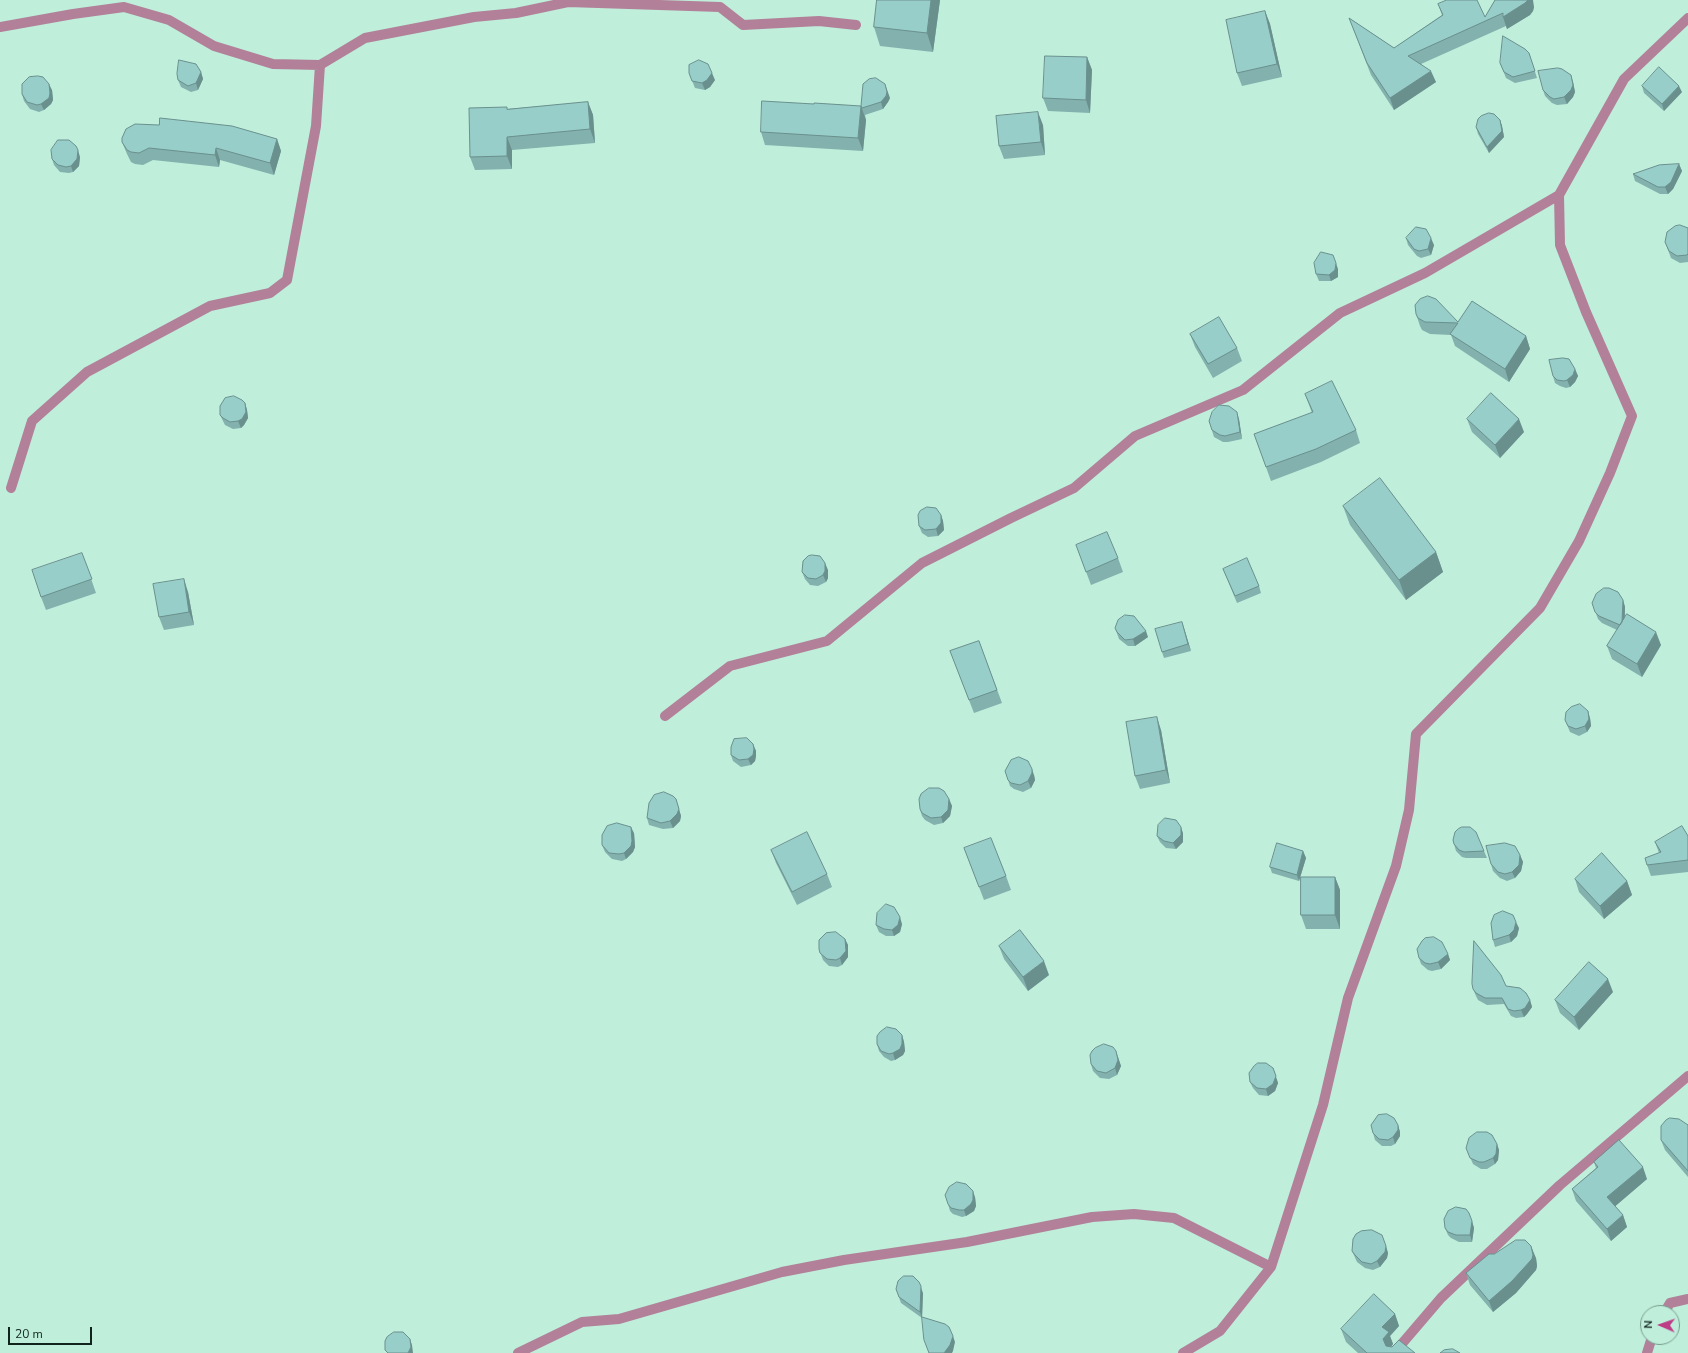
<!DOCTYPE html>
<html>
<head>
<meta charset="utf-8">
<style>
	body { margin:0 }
	#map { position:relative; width:1688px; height:1353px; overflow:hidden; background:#bfeedb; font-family:"Nunito Sans",sans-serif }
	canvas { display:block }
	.north { position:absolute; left:1640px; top:1305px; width:40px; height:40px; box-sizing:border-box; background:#bfeedb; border:1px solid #799d8f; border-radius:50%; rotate:272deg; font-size:11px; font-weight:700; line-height:16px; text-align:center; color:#10231c }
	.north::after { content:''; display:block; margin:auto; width:14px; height:18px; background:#be3d87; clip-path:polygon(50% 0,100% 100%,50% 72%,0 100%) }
	.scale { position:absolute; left:8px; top:1327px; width:84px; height:18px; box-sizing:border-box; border:2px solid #10231c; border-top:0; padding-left:5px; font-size:12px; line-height:14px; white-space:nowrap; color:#10231c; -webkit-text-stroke:3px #bfeedb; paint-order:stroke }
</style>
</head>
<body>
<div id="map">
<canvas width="1688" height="1353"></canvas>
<div class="north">N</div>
<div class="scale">20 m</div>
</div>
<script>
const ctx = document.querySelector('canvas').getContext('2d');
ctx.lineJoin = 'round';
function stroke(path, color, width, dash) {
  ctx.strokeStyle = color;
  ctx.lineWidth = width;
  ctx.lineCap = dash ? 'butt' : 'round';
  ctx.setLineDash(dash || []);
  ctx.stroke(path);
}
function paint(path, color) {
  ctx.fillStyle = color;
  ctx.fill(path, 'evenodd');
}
const minor = new Path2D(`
	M568,2L720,7L743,25L819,21L856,25
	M0,27L73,14L124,7L169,20L214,46L273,64L320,65L365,38L474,17L516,13L568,2V0
	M11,488L32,421L87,372L210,306L270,293L287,280L316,126L320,65
	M665,716L730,666L827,641L922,563L1011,518L1074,488L1135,436L1243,390L1340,313L1425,273L1559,195
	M1664,1313L1670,1303L1688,1299
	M518,1353L582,1322L619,1319L782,1272L844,1260L967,1242L1092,1217L1134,1214L1174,1218L1271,1267
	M1183,1353L1220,1331L1271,1267L1323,1105L1348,998L1396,866L1409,810L1416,734L1540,608L1579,541L1610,473L1632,416L1586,312L1560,245L1559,195L1624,79L1688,18
	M1394,1353L1441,1298L1560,1185L1688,1076
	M1647,1353L1652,1337`);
const wall = new Path2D(`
	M877,0H940L933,52L880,46L874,27Z
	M1495,0L1534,7L1533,11L1530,15L1507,29L1506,26L1421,64L1436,82L1394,110L1371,75L1349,18L1394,48L1442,15L1438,4L1485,17Z
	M1265,11L1270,24L1282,77L1242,86L1237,73Z
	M1529,53L1537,78L1515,83L1506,78L1500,63Z
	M1087,57L1092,70L1090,113L1048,111L1043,98Z
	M201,72L203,79L198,90L191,92L181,87L178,80Z
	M689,73L715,80L710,87L705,90L695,88Z
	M1573,82L1575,92L1573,97L1567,104L1557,105L1552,103L1545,96L1543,90Z
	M1642,86L1682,92L1664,111L1644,93Z
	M52,90L53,100L51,104L44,110L39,112L30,109L24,101L22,94Z
	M890,98L888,102L883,109L865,115L866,120L863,151L765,145L761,132L861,106Z
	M588,102L593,115L595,143L512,150V169L475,170L470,157L508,109Z
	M1500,120L1502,126L1504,137L1489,153L1478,134L1476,127Z
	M1043,125L1045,155L1004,159L999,146Z
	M277,139L281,151L274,175L220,160L219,167L153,160L143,165L135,164L131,162L127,154L122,142Z
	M80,157L79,166L73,172L69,173L60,172L54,165L52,159Z
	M1679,164L1682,171L1673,189L1668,194H1660L1635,181L1633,174Z
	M1688,228V262L1680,263L1671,258L1665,242Z
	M1406,238L1434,245L1431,255L1421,258L1417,256L1408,245Z
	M1338,269V277L1331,281H1319L1316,274Z
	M1416,314L1526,336L1530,349L1509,382L1455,346L1451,335L1430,334L1422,330L1420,326Z
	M1190,334L1237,348L1242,361L1213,378L1195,347Z
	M1575,369L1578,376L1575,382L1570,387L1566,388L1560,386L1555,383L1553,376Z
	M1305,394L1356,430L1360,443L1321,462L1271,481L1254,434L1312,413Z
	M245,403L247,410L248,418L244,425L241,428L233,429L225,425L220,415Z
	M1239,419L1242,439L1228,442H1223L1214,437L1209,421Z
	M1467,419L1524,432L1500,458L1472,432Z
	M1343,506L1436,552L1443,572L1406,600L1350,525Z
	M941,515L943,521L944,530L938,536L928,537L922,533L919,526Z
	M1076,545L1118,558L1123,572L1091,585Z
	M82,553L96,593L46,610L41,597Z
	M1223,569L1259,586L1261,593L1237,603Z
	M828,570V578L826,582L818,586L810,585L805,579L802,572Z
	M188,592L194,625L164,630L159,617Z
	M1623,600L1625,607V617L1661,645L1642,677L1612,659L1607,646L1617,630L1602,623L1598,619L1592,603Z
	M1182,622L1191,651L1164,658L1162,652Z
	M1115,628L1148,637L1135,646H1128L1119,639Z
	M979,641L1002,703L974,713L950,651Z
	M1590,718L1591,726L1587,732L1579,736L1570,732L1565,720Z
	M1161,730L1170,783L1140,789L1135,776Z
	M753,744L756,751V756L755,761L751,765L741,767L733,761L731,755Z
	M1034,775L1035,780L1031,788L1023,792L1014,789L1010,786L1008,780Z
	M676,799L681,816L680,821L673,828L663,829L649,825L647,818Z
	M949,799L952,806L950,816L943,823L934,825L925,820L922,816L920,809Z
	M634,833L635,847L633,852L626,859L622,861L612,859L605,852L602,845Z
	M1183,833V842L1176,849L1166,848L1160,842L1157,836Z
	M1688,836V872L1651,876L1647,865L1659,853L1655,842Z
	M1454,844L1484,851L1487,858H1466L1462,857L1456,851Z
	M964,848L1006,876L1011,890L984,900Z
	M771,850L827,874L832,887L797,905L776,863Z
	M1303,851L1306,858L1299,881L1272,873L1270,867Z
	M1520,855L1523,862L1521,871L1515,878L1507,881L1500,878L1493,871L1491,864Z
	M1335,877L1340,890V929H1306L1301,915Z
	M1575,879L1627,881L1632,895L1604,919L1579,892Z
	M902,924L900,932L894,936H886L879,932L876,925Z
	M1519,928L1517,936L1511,942L1495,947L1493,940Z
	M845,939L848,945V957L842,965L838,967L829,966L823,960L819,949Z
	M999,946L1049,975L1028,991L1004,959Z
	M1448,954L1450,960L1441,969L1432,971L1428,970L1421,964L1419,958Z
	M1506,986L1530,1000L1532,1007L1527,1014L1524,1017L1516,1018L1511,1016L1504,1004L1487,1005L1478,1000L1476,996L1473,989Z
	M1613,992L1579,1030L1560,1013L1555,1000Z
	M902,1035L904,1042L905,1051L903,1055L895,1060L891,1061L884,1057L879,1051L877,1044Z
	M1118,1057L1121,1066L1117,1075L1109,1079L1100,1078L1093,1071L1091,1064Z
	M1273,1068L1278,1083L1275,1091L1268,1096L1259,1095L1253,1088L1250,1082Z
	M1398,1125L1400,1132V1136L1395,1144L1391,1146H1382L1375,1140L1373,1133Z
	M1688,1125V1177L1665,1150L1661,1140Z
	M1497,1144L1499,1150L1498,1160L1495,1164L1487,1169H1481L1473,1164L1466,1148Z
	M1594,1162L1647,1179L1615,1206L1623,1215L1627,1227L1611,1241L1576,1201L1572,1189L1596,1168Z
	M975,1197L976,1206L974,1211L966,1216L962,1217L953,1214L950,1211L948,1204Z
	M1469,1213L1474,1228L1472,1242H1459L1451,1238L1448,1235L1445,1228Z
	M1382,1235L1388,1253L1387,1258L1380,1267L1373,1270L1365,1268L1357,1262L1352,1251Z
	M1536,1258L1537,1266L1536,1270L1516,1293L1493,1312L1470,1285L1466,1273Z
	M896,1289L923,1293L922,1318L901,1303Z
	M1395,1314L1399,1326L1390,1336L1393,1344L1391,1347L1415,1353H1358L1346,1342L1341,1329Z`);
const shadedWall = new Path2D(`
	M931,0H940L933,52L927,33Z
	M1528,0H1533L1534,7L1533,11L1530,15L1507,29L1503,17Z
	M1265,11L1270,24L1282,77L1277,64Z
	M1087,57L1092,70L1090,113L1086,100Z
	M1431,71L1436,82L1394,110L1390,98Z
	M201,72L203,79L198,90L196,83Z
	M712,73L715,80L710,87L705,90L702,83Z
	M1571,75L1573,82L1575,92L1573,97L1567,104L1564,97Z
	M49,84L52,90L53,100L51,104L44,110L41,104Z
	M885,84L890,98L888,102L883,109L881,102Z
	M1679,86L1682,92L1664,111L1662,104Z
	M588,102L593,115L595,143L590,129Z
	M861,106L866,120L863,151L858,138Z
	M1038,112L1043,125L1045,155L1041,142Z
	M1500,120L1502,126L1504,137L1489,153L1487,147Z
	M507,137L512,150V169L507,156Z
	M277,139L281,151L274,175L270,163Z
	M216,148L220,160L219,167L215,155Z
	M78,150L80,157L79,166L73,172L71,166Z
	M1679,164L1682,171L1673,189L1668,194L1665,187Z
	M1431,238L1434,245L1431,255L1428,249Z
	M1336,263L1338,269V277L1331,281L1329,275Z
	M1526,336L1530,349L1509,382L1505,369Z
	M1575,369L1578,376L1575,382L1570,387L1567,380Z
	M245,403L247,410L248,418L244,425L241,428L238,421Z
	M1237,412L1239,419L1242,439L1240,432Z
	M1519,419L1524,432L1500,458L1495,445Z
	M941,515L943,521L944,530L938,536L936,529Z
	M1436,552L1443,572L1406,600L1399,580Z
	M825,563L828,570V578L826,582L823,575Z
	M184,579L188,592L194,625L189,612Z
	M1623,600L1625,607L1624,633L1622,626Z
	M1182,622L1184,628L1191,651L1188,644Z
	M1146,631L1148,637L1135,646L1133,639Z
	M1656,632L1661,645L1642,677L1637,664Z
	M1588,711L1590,718L1591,726L1587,732L1585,726Z
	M1157,717L1161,730L1170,783L1166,770Z
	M753,744L756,751V756L755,761L751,765L748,759Z
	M1032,769L1034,775L1035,780L1031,788L1028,781Z
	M676,799L681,816L680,821L673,828L670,821Z
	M949,799L952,806L950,816L943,823L941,817Z
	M631,827L634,833L635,847L633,852L626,859L624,853Z
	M1181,827L1183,833V842L1176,849L1173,843Z
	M1303,851L1306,858L1299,881L1297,875Z
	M1520,855L1523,862L1521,871L1515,878L1512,872Z
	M1335,877L1340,890V929L1335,915Z
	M1627,881L1632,895L1604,919L1600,906Z
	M900,917L902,924L900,932L894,936L892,930Z
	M1516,922L1519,928L1517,936L1511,942L1509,935Z
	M845,939L848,945V957L842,965L840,958Z
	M1448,954L1450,960L1441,969L1438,962Z
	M1044,961L1049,975L1028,991L1023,977Z
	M1608,979L1613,992L1579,1030L1574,1017Z
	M1530,1000L1532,1007L1527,1014L1524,1017L1521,1010Z
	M902,1035L904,1042L905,1051L903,1055L895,1060L893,1053Z
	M1116,1051L1121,1066L1117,1075L1115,1068Z
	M1273,1068L1278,1083L1275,1091L1268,1096L1266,1089Z
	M1398,1125L1400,1132V1136L1395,1144L1393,1137Z
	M1497,1144L1499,1150L1498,1160L1495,1164L1493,1158Z
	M1643,1167L1647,1179L1612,1209L1607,1197Z
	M973,1191L975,1197L976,1206L974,1211L966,1216L964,1210Z
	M1623,1215L1627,1227L1611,1241L1607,1229Z
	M1472,1221L1474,1228L1472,1242L1470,1235Z
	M1386,1246L1388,1253L1387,1258L1380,1267L1377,1261Z
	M1531,1246L1536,1258L1537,1266L1536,1270L1516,1293L1493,1312L1489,1301Z
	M919,1282L923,1293L922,1318L920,1312Z
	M1395,1314L1399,1326L1390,1336L1393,1344L1388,1351L1383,1339L1382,1327Z
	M953,1336L955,1342L953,1351L952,1353H944Z
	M410,1339L412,1345L413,1353H408Z`);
const building = new Path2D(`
	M877,0H931L927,33L874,27Z
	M1447,0H1477L1485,17L1495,0H1528L1525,3L1503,17V13L1408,56L1431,71L1390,98L1367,63L1349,18L1394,48L1443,15L1438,4Z
	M1265,11L1277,64L1237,73L1226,20Z
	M1503,36L1525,49L1529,53L1535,71L1513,77L1504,72L1500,63Z
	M1045,56L1087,57L1086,100L1043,98Z
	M179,60L196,64L201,72L196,83L188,86L178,80L177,74Z
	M699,60L708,64L712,73L707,80L702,83L692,81L689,73V65Z
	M1659,67L1679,86L1662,104L1642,86Z
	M1558,68L1562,69L1571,75L1573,85L1571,90L1564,97L1554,99L1550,97L1543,90L1538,71Z
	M38,76L43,77L49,84L50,93L49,98L41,104L37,105L27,102L22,94V84L29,77Z
	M876,78L885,84L887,92L886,96L881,102L862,108L861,106L863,84L869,79Z
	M762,101L814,104V103L861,106L858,138L761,132Z
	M588,102L590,129L507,137V156L470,157L469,108L507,107V109Z
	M1038,112L1041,142L999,146L996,116Z
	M1489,113L1494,114L1500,120L1502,131L1487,147L1476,127L1478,119L1481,116Z
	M160,118L232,126L277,139L270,163L216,148L215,155L149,148L139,153L131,152L127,150L122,142V138L126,129L135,124L159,125Z
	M58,140H69L76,146L78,150L77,159L71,166L66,167L58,165L52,159L51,150Z
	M1679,164L1671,182L1665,187H1658L1633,174L1659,165Z
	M1680,225L1688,228V254L1687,255L1677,256L1669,251L1665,242L1667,232L1675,226Z
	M1416,227L1426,229L1431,238L1428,249L1419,251L1414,249L1406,238Z
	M1321,252L1333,255L1336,263L1335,270L1329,275L1316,274L1314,263Z
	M1428,296L1436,299L1458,322L1472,301L1526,336L1505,369L1450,334L1458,323L1425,322L1418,318L1416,314L1415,305L1420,299Z
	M1219,317L1237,348L1208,364L1190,334Z
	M1563,358L1569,359L1575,369L1573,375L1567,380L1564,381L1557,380L1553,376L1549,360Z
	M1332,381L1356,430L1316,449L1266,467L1254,434L1313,412L1305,394Z
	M1491,393L1519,419L1495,445L1467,419Z
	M234,396L242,400L245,403L246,412L242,419L238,421L230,422L223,418L220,415V406L225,398Z
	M1219,405L1229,406L1237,412L1240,432L1225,436L1220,435L1212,430L1209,421L1212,412Z
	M1380,478L1436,552L1399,580L1343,506Z
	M927,507L936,508L941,515V523L936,529L925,530L919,526L918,515L920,511Z
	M1107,532L1118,558L1086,572L1076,545Z
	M82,553L92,579L41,597L32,570Z
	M812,555L820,556L825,563V571L823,575L816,579L808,578L802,572L803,561L808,556Z
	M1247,558L1259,586L1235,596L1223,569Z
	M184,579L189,612L159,617L153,584Z
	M1604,588H1609L1618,592L1623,600L1622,622L1620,625L1599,616L1595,612L1592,603L1596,594Z
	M1627,614L1656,632L1637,664L1607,646Z
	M1125,615L1134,616L1146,631L1133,639L1125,640L1117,632L1115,628L1118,620Z
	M1182,622L1188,644L1162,652L1155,629Z
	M979,641L997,690L969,700L950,651Z
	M1580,704L1588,711L1589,719L1585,726L1576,729L1568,726L1565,720L1566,712L1571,707Z
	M1157,717L1166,770L1135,776L1126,722Z
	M747,738L753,744L754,749L753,755L748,759L739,760L731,755V747L734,739Z
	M1019,757L1028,761L1032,769V773L1028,781L1020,785L1011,783L1008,780L1005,771L1011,760Z
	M929,788H939L944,791L949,799L948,810L941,817L931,818L922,813L920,809L919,799L921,794Z
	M664,792L673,796L676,799L679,809L677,814L670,821L661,823L647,818L649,803L654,795Z
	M1165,818L1176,820L1181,827V835L1173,843L1164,841L1157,836L1158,825Z
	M617,823L631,827L632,841L631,846L624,853L619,854L609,853L602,845V835L607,826Z
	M1682,826L1688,836V860L1647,865L1645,858L1661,852L1655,842Z
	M1462,827H1470L1476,832L1484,851L1464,852L1459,850L1454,844L1453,840L1455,832L1458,829Z
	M807,832L827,874L792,892L771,850Z
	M991,838L1006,876L979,887L964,848Z
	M1277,843L1303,851L1297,875L1270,867Z
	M1505,843L1515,846L1520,855L1519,865L1512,872L1505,874L1498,872L1491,864L1486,846Z
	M1602,853L1627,881L1600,906L1575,879Z
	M1301,877H1335V915H1301Z
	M886,904L894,907L900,917L898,925L892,930L884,929L876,925L877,913Z
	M1503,911L1513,915L1516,922L1514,930L1509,935L1493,940L1491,923L1494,915Z
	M1020,930L1044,961L1023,977L999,946Z
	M836,932L845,939L846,951L840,958L836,960L827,959L820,953L819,949V940L826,933Z
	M1434,937L1442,942L1448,954L1438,962L1430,964L1425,963L1419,958L1417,949L1422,941L1425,938Z
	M1474,941L1501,975L1506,986L1520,988L1526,993L1530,1000L1525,1008L1521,1010L1514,1011L1508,1009L1502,998H1485L1476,993L1473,989L1472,984Z
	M1589,962L1608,979L1574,1017L1555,1000Z
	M887,1027L896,1029L902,1035V1044L900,1049L893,1053L889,1054L881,1051L877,1044V1036L880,1032Z
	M1104,1044L1113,1047L1116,1051L1118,1060L1115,1068L1106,1073L1097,1071L1091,1064L1090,1055L1092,1051L1095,1048Z
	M1258,1063H1266L1273,1068L1276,1076L1273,1084L1266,1089L1257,1088L1250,1082L1249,1073L1254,1066Z
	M1387,1114L1394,1118L1398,1125V1130L1393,1137L1388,1140L1379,1139L1373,1133L1371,1125L1378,1115Z
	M1670,1118L1679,1119L1688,1125V1171L1661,1140V1126L1666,1120Z
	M1477,1132H1487L1492,1135L1497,1144L1496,1154L1493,1158L1484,1162H1479L1470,1158L1466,1148L1469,1138Z
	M1619,1140L1643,1167L1607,1197L1623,1215L1607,1229L1572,1189L1598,1167L1594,1162Z
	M957,1182L966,1184L973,1191V1200L971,1204L964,1210H959L951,1208L948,1204L945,1195L949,1187Z
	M1456,1207L1466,1209L1469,1213L1472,1221L1470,1235H1456L1448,1232L1445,1228L1444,1219L1448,1211Z
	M1372,1230L1382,1235L1386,1246L1385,1252L1377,1261L1371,1264L1362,1262L1355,1255L1352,1251L1353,1239L1356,1234L1361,1231Z
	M1516,1240H1525L1531,1246L1533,1255L1532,1259L1512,1281L1489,1301L1466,1273L1489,1254H1494Z
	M904,1276H913L919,1282L921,1286L920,1312L899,1297L896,1289L898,1281L901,1278Z
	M1374,1294L1395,1314L1382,1327L1389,1332L1383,1339L1386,1346L1392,1347L1399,1340L1415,1353H1367L1341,1329Z
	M922,1317L945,1324L949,1327L953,1336L950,1345L944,1353H929L924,1340Z
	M394,1332H403L410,1339L411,1347L408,1353H388L385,1350V1341L387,1337Z
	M1453,1349L1460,1353H1440L1444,1350Z`);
stroke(minor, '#b28098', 10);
paint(wall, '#83b1ad');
paint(shadedWall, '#6a908d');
paint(building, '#98cec9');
stroke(building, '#6a908d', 1);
</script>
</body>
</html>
